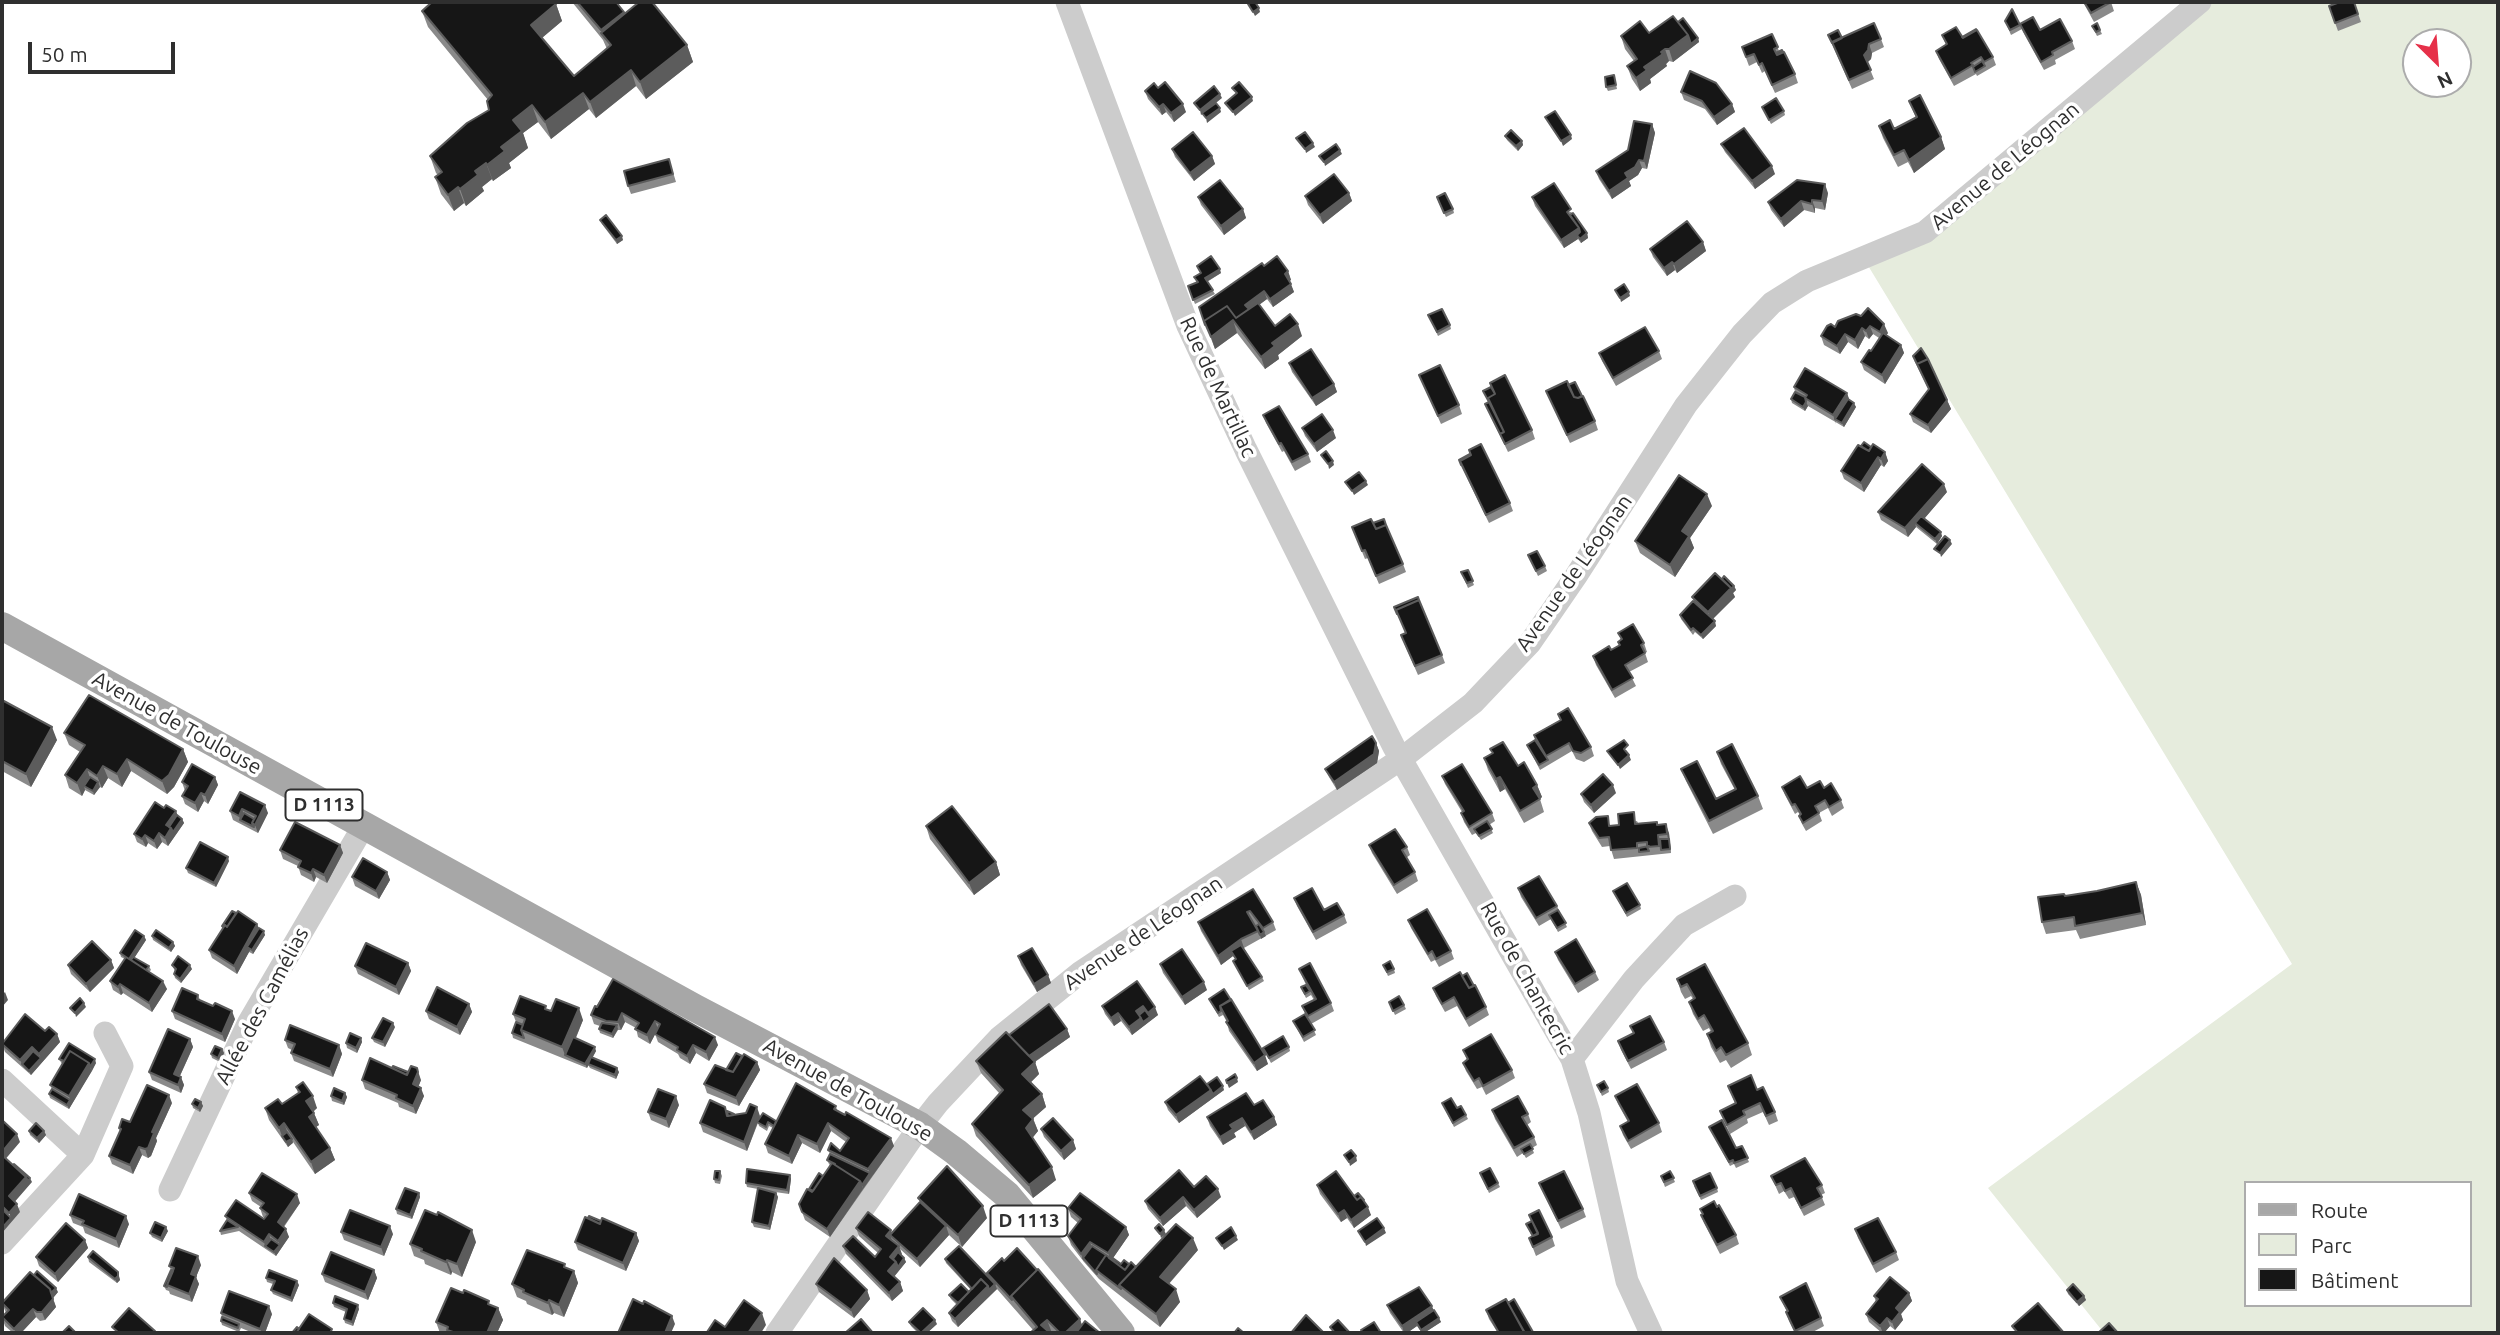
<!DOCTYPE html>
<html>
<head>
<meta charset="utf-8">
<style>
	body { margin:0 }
	#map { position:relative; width:2500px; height:1335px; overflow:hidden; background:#fff; font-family:Ubuntu,sans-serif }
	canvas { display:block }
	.frame { position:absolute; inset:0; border:4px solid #2f2f2f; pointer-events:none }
	.legend { position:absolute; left:2244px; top:1181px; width:228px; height:126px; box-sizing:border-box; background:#fff; border:2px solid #acacac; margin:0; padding:9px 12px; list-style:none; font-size:21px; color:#2f2f2f }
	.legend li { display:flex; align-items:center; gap:14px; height:35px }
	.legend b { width:35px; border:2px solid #acacac }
	.north { position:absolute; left:2402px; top:28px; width:70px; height:70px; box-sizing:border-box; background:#fff; border:2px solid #acacac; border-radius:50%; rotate:155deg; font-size:19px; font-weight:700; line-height:28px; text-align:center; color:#2f2f2f }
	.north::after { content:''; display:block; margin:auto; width:24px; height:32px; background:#e63049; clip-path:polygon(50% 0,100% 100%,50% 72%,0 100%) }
	.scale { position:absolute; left:28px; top:42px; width:147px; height:32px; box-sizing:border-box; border:4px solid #2f2f2f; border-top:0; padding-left:9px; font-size:21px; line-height:24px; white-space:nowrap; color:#2f2f2f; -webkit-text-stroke:5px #fff; paint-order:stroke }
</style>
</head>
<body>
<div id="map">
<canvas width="2500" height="1335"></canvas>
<div class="frame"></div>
<ul class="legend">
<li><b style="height:9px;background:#a7a7a7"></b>Route</li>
<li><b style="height:19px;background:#e6ecdd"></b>Parc</li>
<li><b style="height:19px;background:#161616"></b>Bâtiment</li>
</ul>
<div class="north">N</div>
<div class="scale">50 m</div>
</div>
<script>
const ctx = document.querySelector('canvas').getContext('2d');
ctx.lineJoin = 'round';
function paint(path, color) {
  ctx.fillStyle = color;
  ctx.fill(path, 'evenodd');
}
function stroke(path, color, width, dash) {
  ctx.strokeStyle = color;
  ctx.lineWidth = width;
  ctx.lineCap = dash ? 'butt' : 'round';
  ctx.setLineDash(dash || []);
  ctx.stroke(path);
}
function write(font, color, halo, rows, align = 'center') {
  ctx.font = font + ' Ubuntu,sans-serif';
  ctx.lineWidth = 7;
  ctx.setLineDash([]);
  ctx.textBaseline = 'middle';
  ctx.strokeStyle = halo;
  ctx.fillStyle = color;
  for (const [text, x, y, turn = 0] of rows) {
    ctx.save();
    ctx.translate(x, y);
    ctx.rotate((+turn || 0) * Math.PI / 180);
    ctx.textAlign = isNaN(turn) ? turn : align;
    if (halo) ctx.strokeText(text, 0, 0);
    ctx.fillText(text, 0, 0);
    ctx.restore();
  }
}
const green = new Path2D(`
	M2200,2H2498V1333H2104L1988,1188L2292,964L1864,259L1925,232ZM2416,42H2458V84H2416ZM2246,1183H2470V1305H2246Z`);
const minor = new Path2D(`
	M1067,2L1188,326L1246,450L1394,747L1572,1059L1589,1113L1627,1281L1651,1333
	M1572,1059L1634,979L1684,925L1735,896
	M2,1080L83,1155
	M170,1190L249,1022L363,827
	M2,1243L83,1155L122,1066L105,1033
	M777,1333L920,1126L938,1103L999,1038L1081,972L1401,759L1473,703L1530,643L1576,576L1686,405L1742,334L1772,303L1807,281L1925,232L2200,2`);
const major = new Path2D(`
	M2,626L695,1008L920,1126L956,1152L1007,1195L1121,1333`);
const wall = new Path2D(`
	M572,2H616L625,13L687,45L693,62L646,99L636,86L596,118L589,109L551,139L538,122L523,133L528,148L509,163L511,168L493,181L492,179L482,187L484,191L466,206L464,203L454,211L441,194L435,177L438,175L436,173L430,156L489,110L488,100L428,27L422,11L556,4L562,21L542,38L574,76L607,49L603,40Z
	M2083,2H2111L2114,11L2094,22Z
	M2354,2L2361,22L2338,31L2329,6Z
	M2005,21L2020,25L2022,29L2011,35Z
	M1678,22L1698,38L1699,42L1673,62L1669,61L1666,64L1667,66L1650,79L1651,83L1640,91L1632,79L1627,66L1634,61L1625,49L1621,36L1649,33Z
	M2020,24L2072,41L2075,49L2055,60L2056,64L2044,70L2023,32Z
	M2092,26L2100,30L2102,34L2097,36Z
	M1772,34L1779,51L1795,74L1798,83L1775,93L1765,71L1762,73L1757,62L1749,66L1742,47Z
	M1828,35L1842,38L1881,39L1884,47L1872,53L1871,59L1867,62L1874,79L1852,89Z
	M1942,35L1962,37L1993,57L1996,65L1977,76L1976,74L1954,86L1939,59L1936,51L1946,45Z
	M1614,75L1617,89L1608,91L1606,87Z
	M1158,88L1186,112L1174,122L1166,112L1162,115L1148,99L1145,91Z
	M1681,92L1732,104L1735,112L1717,125L1705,109L1684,100Z
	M1909,101L1941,137L1945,149L1914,173L1908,162L1898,167L1883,138L1879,126L1894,129L1916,118Z
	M1762,107L1784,111L1785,115L1771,124Z
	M1652,124L1655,133L1647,169L1642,168L1638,175L1629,181L1631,186L1612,199L1599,179L1596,171L1628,150Z
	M1505,136L1522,141L1523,145L1518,151L1507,140Z
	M1721,144L1775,174L1755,189L1725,152Z
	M1172,149L1212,156L1215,164L1194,181L1175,157Z
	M669,159L676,182L631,194L628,186Z
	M1349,193L1352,201L1323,224L1308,205L1305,196Z
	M1828,193L1825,210L1815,208V213L1804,210L1784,227L1771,210L1768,202Z
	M1198,197L1243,209L1246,218L1224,235L1201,205Z
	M1532,197L1573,213L1587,233L1588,238L1581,243L1578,239L1564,248L1535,206Z
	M1438,201L1453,209L1454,213L1446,217Z
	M600,220L623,240L617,244L602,224Z
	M1703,242L1706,251L1677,273L1675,270L1667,276L1653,257L1650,249Z
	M1197,266L1221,273L1207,282L1215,294L1195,304L1188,286L1197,283L1194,277L1200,273Z
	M1264,266L1288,271L1291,280L1289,281L1294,292L1273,307L1267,299L1259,305L1275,326L1302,336L1278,355L1279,359L1265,369L1237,333L1215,349L1199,307Z
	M1856,314L1888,333L1886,335L1901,345L1904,353L1885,384L1864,370L1861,362L1871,351L1879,338L1873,334L1869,339L1865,336L1858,349L1848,342L1840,354L1824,345L1821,336Z
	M1430,319L1450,325L1451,329L1438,336Z
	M1659,351L1662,359L1616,386L1602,361L1599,353Z
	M1914,360L1947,400L1951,409L1931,433L1913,422L1910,414L1929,390Z
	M1289,363L1334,384L1337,392L1316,406L1292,372Z
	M1419,375L1459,405L1462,414L1441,424Z
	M1568,385L1595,421L1598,430L1570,443L1546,391Z
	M1794,387L1847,393L1849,399L1856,407L1844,427L1808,406L1805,411L1792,403L1791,399L1795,392Z
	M1487,408L1532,430L1535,439L1508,452Z
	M1263,415L1308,454L1311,462L1295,471L1284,451L1282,452L1266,423Z
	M1302,428L1336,438L1317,452L1305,436Z
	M1861,446L1871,447L1885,452L1888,461L1884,467L1881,465L1864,492L1844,479L1841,471Z
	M1460,464L1510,503L1513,511L1489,523Z
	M1947,492L1924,519L1942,536L1937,544L1916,527L1908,537L1881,520L1878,512Z
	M1712,506L1690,538L1694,548L1675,577L1640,553L1635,541Z
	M1373,523L1403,564L1406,572L1379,584L1368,558L1365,559L1352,527Z
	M1528,555L1545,566L1547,571L1538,576Z
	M1468,570L1474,585L1468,588L1461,572Z
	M1722,579L1734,586L1736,590L1733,593L1735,597L1712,619L1716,626L1703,639L1695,632L1693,635L1681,619L1680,615L1694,601L1692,597Z
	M1618,633L1644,643L1647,652L1645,653L1648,662L1629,672L1636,686L1615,698L1596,665L1593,656L1611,650L1619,646L1618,642L1621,640Z
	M1404,643L1442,655L1445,663L1418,675Z
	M2,700L57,740L31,787L2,771Z
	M1558,714L1591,747L1594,756L1584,762L1576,759L1572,751L1540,770L1527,745L1535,740L1534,735L1560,720Z
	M64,733L183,749L188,762L174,787L167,794L131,771L122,787L108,778L102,788L100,787L94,795L85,790L82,796L69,788L65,775L80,752L69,745Z
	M1376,743L1379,751L1377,763L1337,790L1329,777L1325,769Z
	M1490,749L1518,766L1537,785L1542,797L1540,799L1544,812L1524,823L1505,789L1500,792L1488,770L1484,758L1492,753Z
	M1717,752L1758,796L1763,809L1713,834L1686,781L1681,769L1716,799L1735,790L1721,764Z
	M1442,776L1492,813L1495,821L1489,825L1493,833L1481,840L1476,833L1472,835L1464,822L1461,813L1462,812L1445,784Z
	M215,777L218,785L208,804L204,801L198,812L185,804L182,796L185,791L182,782Z
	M1782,787L1824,788L1841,800L1844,808L1832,816L1828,808L1819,813L1822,821L1806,831L1802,824L1799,816L1800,815L1798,812L1795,814L1785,795Z
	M240,792L268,813L258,833L233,820L230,811Z
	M1616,793L1594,813L1584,802L1581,794Z
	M164,808L176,811L177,815L182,819L184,823L168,846L162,842L157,849L148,843L146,847L137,842L134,834Z
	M1637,821L1638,823L1657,822L1658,825L1669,833L1671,853L1614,859L1610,846L1602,847L1592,831L1589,823L1611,826Z
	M926,826L996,862L1000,875L974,895L930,839Z
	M340,845L343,853L327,883L316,877L314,882L301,875L298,866L283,859L280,850Z
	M1369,845L1407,847L1410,855L1406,858L1415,872L1418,881L1397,894L1372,853Z
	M229,861L216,887L188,873L186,868Z
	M387,872L390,880L379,899L355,886L352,877Z
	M2136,882L2141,895L2146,925L2080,939L2076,930L2046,934L2042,922L2065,896L2097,891Z
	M1518,888L1557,906L1567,927L1558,932L1551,919L1539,926L1521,897Z
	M1253,889L1273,922L1276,930L1244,948L1262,977L1264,981L1249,990L1235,965L1233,961L1236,960L1233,956L1221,965L1201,931L1198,922Z
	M1613,891L1640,905L1641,909L1627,917Z
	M1294,898L1324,910L1344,915L1347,923L1316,940L1297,906Z
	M1408,920L1451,951L1454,959L1439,967L1435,960L1431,962L1411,928Z
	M257,924L259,928L265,935L253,954L249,952L237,974L212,958L209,950L223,928L222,926Z
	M144,936L146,940L134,958L149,966L151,970L149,972L167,989L152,1012L123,993L121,995L113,990L110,981L125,959L121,957L120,953Z
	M152,936L173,942L175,946L171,952L153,940Z
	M1555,952L1595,972L1599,980L1578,993L1558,960Z
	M1018,956L1048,975L1051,983L1037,992L1021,965Z
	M111,960L114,968L90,992L71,974L68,965Z
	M408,963L411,971L399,995L358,974L355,966Z
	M1160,964L1207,990L1185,1005L1163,973Z
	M1705,964L1748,1043L1752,1055L1731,1068L1726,1060L1720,1063L1711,1047L1707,1034L1711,1032L1709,1028L1703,1031L1693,1014L1689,1002L1693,999L1691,996L1685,999L1681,992L1677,979Z
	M172,965L192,969L181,983L175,978L174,974L175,971Z
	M1383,965L1394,969L1395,973L1388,976Z
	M1299,969L1331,1003L1334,1011L1311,1024L1316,1035L1304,1042L1293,1021L1305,1014L1302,1006L1314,1000L1311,995L1306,998L1303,992L1301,987L1306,985Z
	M1462,976L1486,1007L1489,1015L1469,1027L1457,1006L1445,1012L1436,996L1433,988Z
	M613,979L718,1045L709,1061L696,1053L690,1064L680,1058L678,1054L658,1042L655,1034L650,1044L638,1037L636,1028L625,1022L621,1030H618L613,1038L600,1033L599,1029L600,1026L594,1024L591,1015Z
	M1137,981L1158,1015L1132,1035L1121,1021L1114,1026L1105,1014L1102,1006Z
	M1224,989L1268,1064L1257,1071L1229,1031L1227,1022L1223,1015L1219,1017L1211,1003L1209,999Z
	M198,995L200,1000L214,1006L235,1019L225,1042L175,1019L172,1011Z
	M1389,1002L1404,1005L1406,1009L1395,1015Z
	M469,1004L472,1012L460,1035L429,1019L426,1011Z
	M548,1010L583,1020L576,1038L596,1051L592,1058L619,1072L616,1079L590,1068L588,1065L587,1068L513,1038L512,1033L516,1022L513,1014Z
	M1630,1026L1664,1042L1667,1050L1631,1069L1621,1050L1618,1041L1633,1033Z
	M395,1027L385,1047L374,1042L372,1038Z
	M1067,1029L1070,1037L1035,1062L1039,1074L1031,1082L1042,1094L1046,1107L1033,1118L1038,1131L1032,1138L1056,1180L1033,1198L976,1136L972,1124L999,1093L981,1073L976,1061L1009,1035Z
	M45,1031L57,1034L60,1042L31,1075L5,1052L2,1044Z
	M361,1038L362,1042L357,1053L347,1048L346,1043Z
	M190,1039L193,1047L180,1076L184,1085L181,1093L152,1080L149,1072Z
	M285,1040L339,1045L342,1054L333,1077L294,1061L291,1053L292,1050L288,1048Z
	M1289,1047L1290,1051L1271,1063L1263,1048Z
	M222,1049L224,1053L220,1062L212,1058L211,1054Z
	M1463,1050L1512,1070L1515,1078L1486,1095L1482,1087L1477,1089L1466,1071L1463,1063L1467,1060Z
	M742,1056L757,1062L760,1070L739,1106L707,1093L704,1084L726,1070Z
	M59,1059L96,1063L69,1109L50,1098L49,1094L52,1089L50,1085L62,1064Z
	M362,1080H421L418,1087L424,1096L416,1114L399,1107L398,1103L365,1089Z
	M1207,1085L1224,1090L1179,1123L1168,1110L1165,1102Z
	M1597,1085L1608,1088L1609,1092L1602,1096Z
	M1728,1086L1757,1090L1775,1112L1778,1121L1769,1125L1763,1112L1747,1119L1748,1123L1730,1134L1720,1111L1735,1103Z
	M296,1087L317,1108L313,1111L319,1125L316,1127L330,1148L335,1160L315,1174L293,1142L288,1147L269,1120L265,1108L282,1104L298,1093Z
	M345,1093L347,1097L344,1105L332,1101L331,1096Z
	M1615,1096L1659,1123L1662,1132L1631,1149L1623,1135L1620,1126L1628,1122L1618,1104Z
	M201,1102L203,1106L200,1112L193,1108L192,1104Z
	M172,1103L156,1138L157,1141L151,1156L148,1158L142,1155L133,1174L112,1164L109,1156L120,1131L119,1128Z
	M1442,1103L1457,1108L1466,1115L1468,1119L1454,1127Z
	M679,1105L669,1128L651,1120L648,1112Z
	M1254,1105L1274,1117L1277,1125L1254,1140L1245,1126L1234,1133L1236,1137L1223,1145L1210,1126L1207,1117Z
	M836,1106L837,1110L894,1146L830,1237L805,1220L799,1204L809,1190L823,1176L830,1165L829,1164L827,1160L830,1154L828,1150L840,1151L846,1142L831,1131L820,1153L802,1143L792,1164L768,1153L765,1144L773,1128L769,1126L767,1131L759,1126L758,1123L747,1151L703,1132L700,1123L727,1111L734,1115L760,1116L759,1119L776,1121Z
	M1492,1110L1528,1114L1531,1122L1527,1125L1534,1137L1537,1145L1532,1148L1534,1153L1526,1158L1523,1153L1517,1157L1495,1119Z
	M1709,1127L1736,1148L1742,1146L1749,1162L1736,1168L1734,1164L1730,1166Z
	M1041,1129L1073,1140L1076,1149L1064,1160L1044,1137Z
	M29,1131H44L46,1135L39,1143L30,1135Z
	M720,1171L722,1176L720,1184L715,1183L714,1179Z
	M1670,1171L1675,1182L1665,1187L1661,1176Z
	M1480,1173L1498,1183L1500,1187L1489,1193Z
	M790,1175L791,1179L789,1194L768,1191L776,1193L778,1197L770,1230L754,1227L752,1222L758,1189L747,1187L746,1183Z
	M1771,1176L1822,1185L1825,1193L1821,1195L1825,1205L1804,1216L1794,1197L1789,1199L1784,1191L1779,1194Z
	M1539,1183L1583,1209L1586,1217L1561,1229Z
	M1317,1185L1354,1196L1371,1215L1354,1228L1347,1218L1341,1222L1320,1194Z
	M1694,1186L1717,1188L1718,1192L1701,1200Z
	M1194,1187L1221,1197L1197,1218L1186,1206L1163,1226L1148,1209L1145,1201Z
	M249,1193L300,1203L284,1227L289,1237L276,1256L239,1231L221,1235L220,1231L227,1220L225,1216L264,1219L265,1218L263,1217L260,1208L261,1207L252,1201Z
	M419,1193L420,1197L412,1219L397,1214L396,1209Z
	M918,1198L987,1218L962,1247L949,1235L920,1267L900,1249L901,1255L904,1258L906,1262L894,1277L900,1282L903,1291L892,1301L846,1254L843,1246L875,1257L878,1253L859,1236L856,1228L892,1233L920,1202Z
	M1068,1208L1126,1227L1129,1235L1113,1258L1121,1264H1129L1136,1267L1198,1250L1169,1284L1180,1302L1160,1327L1099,1279L1084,1262L1071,1245L1068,1236L1078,1223L1071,1217Z
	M1700,1209L1736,1235L1739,1244L1720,1254L1704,1223L1701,1215L1703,1214Z
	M70,1215L129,1224L119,1248L85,1233L83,1227L73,1223Z
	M1529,1215L1552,1237L1555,1246L1536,1256L1529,1238L1532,1237L1526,1224L1531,1221Z
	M601,1221L636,1233L639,1241L626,1271L578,1250L575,1242Z
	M1855,1229L1896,1252L1899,1260L1876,1273L1858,1238Z
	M168,1231L162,1242L152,1237L150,1233Z
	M341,1232L393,1234L384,1256L344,1240Z
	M85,1240L88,1248L58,1282L39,1266L36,1257Z
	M476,1242L462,1277L452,1272L451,1275L425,1264L424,1260L414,1256L410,1244Z
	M88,1257L119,1277L120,1280L117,1283L89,1262Z
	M945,1259L989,1277L987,1273L1080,1319L1082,1326L1100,1333H1030L1033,1330L997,1289L958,1327L952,1321L949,1313L957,1305L951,1299L949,1295L969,1292L971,1290L946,1263Z
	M201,1265L196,1277L199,1284L192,1302L170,1294L169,1291L166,1290L164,1286L171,1270L169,1266Z
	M566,1268L574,1271L578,1283L564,1317L554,1313L552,1315L527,1304L526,1301L517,1297L512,1284Z
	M374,1270L377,1278L368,1300L325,1282L322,1274Z
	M266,1278L299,1285L292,1302L273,1294L271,1290L273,1284L267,1282Z
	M816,1284L867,1290L870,1299L854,1318L819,1292Z
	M2067,1290L2084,1296L2086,1300L2079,1306L2068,1294Z
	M58,1292L53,1298L56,1307L45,1320L40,1321L36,1317L21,1333H13L5,1326L2,1317L6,1313L2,1303Z
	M1909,1293L1912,1301L1901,1314L1903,1320L1895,1330L1890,1326L1884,1333H1882L1869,1322L1866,1314L1876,1302L1874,1296Z
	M1780,1297L1821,1318L1824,1326L1811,1333H1795L1789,1321L1786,1312H1787Z
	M1514,1299L1533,1333H1498L1489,1319L1486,1310Z
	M333,1303L359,1309L353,1326L345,1323L344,1319L346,1312L334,1307Z
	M490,1305L498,1308L503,1320L497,1333H440L436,1322Z
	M1387,1305L1434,1310L1441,1322L1424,1333H1422L1417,1326L1407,1333H1404L1390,1313Z
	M221,1313L272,1314L265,1333H253L241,1328L239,1332L222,1325L221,1321L222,1317Z
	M909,1322L937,1324L927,1333H918L911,1326Z`);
const shadedWall = new Path2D(`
	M556,4L562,21L537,42L531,25Z
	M1259,8L1260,12L1255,16L1253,12Z
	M624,12L629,24L603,36L601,30Z
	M1688,35L1698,38L1699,42L1673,62L1669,49Z
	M1869,44L1872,53L1871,59L1867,63L1864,55Z
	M687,45L693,62L646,99L640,82Z
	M1665,49L1669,61L1666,64L1667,66L1650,79L1651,83L1640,91L1636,78L1644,67Z
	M631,70L636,86L596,118L590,102Z
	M583,93L589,109L551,139L545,122Z
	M1220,94L1222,98L1201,115L1200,110Z
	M1252,97L1253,101L1235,116L1233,112Z
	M1163,104L1166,112L1162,115L1159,107Z
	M1183,104L1186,112L1174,122L1171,113Z
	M1732,104L1735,112L1717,125L1714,117Z
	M532,105L538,122L523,133L528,148L509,163L511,168L493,181L487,165L501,147L513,120Z
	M1220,108L1221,112L1207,123L1206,118Z
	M1652,124L1655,133L1647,169L1644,161Z
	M1571,135L1572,139L1563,146L1561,141Z
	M1941,137L1945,149L1914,173L1909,160Z
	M1522,141L1523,145L1518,151L1516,146Z
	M1313,143L1315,147L1306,153L1305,149Z
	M1340,150L1342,154L1325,166L1324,162Z
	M1212,156L1215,164L1194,181L1190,173Z
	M1639,160L1642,168L1638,175L1629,181L1631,186L1612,199L1609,191Z
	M486,163L492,179L482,187L484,191L466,206L460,189L475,171Z
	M1772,166L1775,174L1755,189L1752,181Z
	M1825,184L1828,193L1825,210L1822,201Z
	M458,187L464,203L454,211L448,195Z
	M1349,193L1352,201L1323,224L1320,215Z
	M1812,200L1815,208V213L1812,204Z
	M1801,201L1804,210L1784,227L1781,219Z
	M1243,209L1246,218L1224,235L1221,226Z
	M1579,228L1582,236L1577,235L1578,239L1564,248L1561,240Z
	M1587,233L1588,238L1581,243L1580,239Z
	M622,236L623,240L617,244L616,240Z
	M1703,242L1706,251L1677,273L1674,264Z
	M1672,262L1675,270L1667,276L1664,268Z
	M1220,269L1221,273L1206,282L1205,278Z
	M1288,271L1291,280L1288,282L1285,274Z
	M1291,284L1294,292L1273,307L1270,299Z
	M1264,291L1267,299L1248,313L1245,305Z
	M1629,292L1630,296L1621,302L1620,298Z
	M1233,320L1237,333L1215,349L1211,337Z
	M1298,324L1302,336L1278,355L1279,359L1265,369L1261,357L1272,343Z
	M1884,324L1888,333L1883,340L1880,332Z
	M1870,326L1873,334L1869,339L1866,331Z
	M1862,328L1865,336L1858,349L1855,340Z
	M1845,334L1848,342L1840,354L1837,346Z
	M1901,345L1904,353L1885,384L1882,375Z
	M1334,384L1337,392L1316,406L1312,398Z
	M1847,393L1850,402L1835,419L1836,424L1833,415Z
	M1947,400L1951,409L1931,433L1928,425Z
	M1806,402L1808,406L1805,411L1803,407Z
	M1854,403L1856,407L1844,427L1842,423Z
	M1333,430L1336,438L1317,452L1314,444Z
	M1885,452L1888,461L1884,467L1881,459Z
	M1878,457L1881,465L1864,492L1861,483Z
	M1333,461L1334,465L1329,469L1328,464Z
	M1366,481L1368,485L1354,495L1352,491Z
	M1944,484L1947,492L1918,526L1915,523L1916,527L1908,537L1905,528Z
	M1707,494L1712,506L1690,538L1694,548L1675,577L1670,565L1682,531Z
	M1941,532L1942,536L1937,544L1935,539Z
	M1950,540L1952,544L1941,557L1940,553Z
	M1734,586L1736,590L1733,593L1735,597L1711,621L1708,612Z
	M1715,621L1716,626L1703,639L1701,635Z
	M52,727L57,740L31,787L26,774Z
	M1376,743L1379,751L1377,763L1337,790L1334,782Z
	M183,749L188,762L174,787L167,794L162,781Z
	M1629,755L1631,760L1620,769L1618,765Z
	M127,759L131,771L122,787L117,774Z
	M103,766L108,778L102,788L97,776Z
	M87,769L91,781L84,786L85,790L82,796L77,783Z
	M215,777L218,785L208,804L205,795Z
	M1500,777L1505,789L1500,792L1496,779Z
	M98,782L100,787L94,795L93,791Z
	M1537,785L1542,797L1538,800L1533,788Z
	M1613,785L1616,793L1594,813L1591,805Z
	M201,793L204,801L198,812L195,803Z
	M265,805L268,813L258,833L255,825Z
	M242,809L245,818L240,820L239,816Z
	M176,811L179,819H182L184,823L168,846L165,838L166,825Z
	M1666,824L1669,833L1671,853L1667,834Z
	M159,833L162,842L157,849L154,841Z
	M145,835L148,843L146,847L142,839Z
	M340,845L343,853L327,883L324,875Z
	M228,857L229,861L216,887L214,883Z
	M996,862L1000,875L974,895L969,883Z
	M313,869L316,877L314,882L311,873Z
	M387,872L390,880L379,899L376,891Z
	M2136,882L2141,895L2146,925L2142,913Z
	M257,924L260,932L237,974L234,966Z
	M264,931L265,935L253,954L252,950Z
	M1264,932L1266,936L1261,939L1260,935Z
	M144,936L146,940L131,963L129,959Z
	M1241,939L1244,948L1234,955L1231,951L1233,956L1221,965L1218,956Z
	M173,942L175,946L171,952L169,948Z
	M111,960L114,968L90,992L86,984Z
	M408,963L411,971L399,995L396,987Z
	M190,965L192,969L181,983L180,979Z
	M1048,975L1051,983L1037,992L1034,984Z
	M163,981L167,989L152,1012L149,1003Z
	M1204,982L1207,990L1185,1005L1182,997Z
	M120,984L123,993L121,995L118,987Z
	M5,992L8,1000L2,1007V995Z
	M84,1003L86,1007L76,1017L75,1013Z
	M469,1004L472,1012L460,1035L457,1027Z
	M1143,1006L1146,1014L1150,1017L1148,1013L1155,1007L1158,1015L1132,1035L1129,1027L1136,1011Z
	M579,1008L583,1020L568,1056L565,1055L562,1047Z
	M232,1011L235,1019L225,1042L222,1034Z
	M622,1013L625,1022L621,1030L618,1022Z
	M1118,1013L1121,1021L1114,1026L1111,1018Z
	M655,1021L658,1029L650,1044L647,1035Z
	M393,1023L395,1027L385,1047L383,1042Z
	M617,1025L618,1029L613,1038L612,1034Z
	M1067,1029L1070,1037L1030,1065L1027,1057Z
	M57,1034L60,1042L31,1075L29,1071L41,1058L39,1054Z
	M715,1037L718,1045L709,1061L706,1052Z
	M361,1038L362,1042L357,1053L356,1048Z
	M190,1039L193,1047L177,1082L174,1074Z
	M339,1045L342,1054L333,1077L330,1069Z
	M693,1045L696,1053L690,1064L687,1056Z
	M32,1047L35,1056L22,1064L20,1060Z
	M595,1047L596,1051L587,1068L585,1064Z
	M222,1049L224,1053L220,1062L218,1058Z
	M1265,1055L1268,1064L1257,1071L1254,1063Z
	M95,1059L96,1063L92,1071L90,1067Z
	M757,1062L760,1070L739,1106L736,1098Z
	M1035,1062L1039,1074L1027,1086L1022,1074Z
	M89,1063L92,1071L69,1109L67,1105L70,1100L69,1096Z
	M417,1068L421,1080L416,1093L413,1084Z
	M617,1068L619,1072L616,1079L615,1075Z
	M181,1077L184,1085L181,1093L178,1085Z
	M1237,1078L1238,1082L1229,1088L1227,1083Z
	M1223,1086L1224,1090L1179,1123L1176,1115L1211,1090Z
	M421,1088L424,1096L416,1114L413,1106Z
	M345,1093L347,1097L344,1105L342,1101Z
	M1042,1094L1046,1107L1028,1123L1023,1110Z
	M169,1095L172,1103L156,1138L157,1141L151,1156L148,1158L145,1149Z
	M313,1096L317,1108L311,1114L306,1101Z
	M676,1096L679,1105L669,1128L666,1119Z
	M201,1102L203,1106L200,1112L198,1108Z
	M757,1107L760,1116L747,1151L744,1142Z
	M314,1113L319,1125L313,1129L309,1117Z
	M1274,1117L1277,1125L1254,1140L1251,1132Z
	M1242,1118L1245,1126L1234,1133L1236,1137L1223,1145L1220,1137L1230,1125Z
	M1033,1119L1038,1131L1030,1141L1026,1128Z
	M284,1123L289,1136H282L279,1128Z
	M828,1123L831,1131L820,1153L817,1144Z
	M44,1131L46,1135L39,1143L37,1138Z
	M17,1134L20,1142L3,1162L2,1157V1152Z
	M798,1135L802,1143L792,1164L789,1156Z
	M891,1138L894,1146L863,1189L862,1185L870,1173L868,1169Z
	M292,1139L293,1143L288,1147L286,1142Z
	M1073,1140L1076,1149L1064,1160L1061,1151Z
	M139,1147L142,1155L133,1174L130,1165Z
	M330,1148L335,1160L315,1174L311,1162Z
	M1356,1156L1357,1161L1350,1166L1349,1162Z
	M1052,1167L1056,1180L1033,1198L1029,1185Z
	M790,1175L791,1179L789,1194L787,1190Z
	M26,1177L30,1178L32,1182L12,1205L9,1196Z
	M860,1181L863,1189L830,1237L827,1229Z
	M1218,1189L1221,1197L1197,1218L1194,1210Z
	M419,1193L420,1197L412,1219L410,1215Z
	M776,1193L778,1197L770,1230L769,1226Z
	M297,1194L300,1203L281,1230L278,1222Z
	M1183,1197L1186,1206L1163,1226L1160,1218Z
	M17,1204L20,1212L2,1233V1228L11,1218L9,1213Z
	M983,1206L987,1218L962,1247L958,1235Z
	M1368,1207L1371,1215L1354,1228L1351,1220Z
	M1344,1210L1347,1218L1341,1222L1338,1214Z
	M126,1216L129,1224L119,1248L116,1239Z
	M390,1226L393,1234L384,1256L381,1247Z
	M946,1226L949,1235L920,1267L917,1259Z
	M166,1227L168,1231L162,1242L161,1238Z
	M1126,1227L1129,1235L1111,1261L1108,1253Z
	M1384,1228L1386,1233L1366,1246L1365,1242Z
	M286,1229L289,1237L276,1256L274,1252L280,1245L278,1241Z
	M472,1230L476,1242L462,1277L457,1264Z
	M891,1230L893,1237L890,1235L892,1240L889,1244L886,1236Z
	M1164,1230L1166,1234L1161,1238L1160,1234Z
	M636,1233L639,1241L626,1271L623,1263Z
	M269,1234L272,1243L265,1246L264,1242Z
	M1236,1236L1238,1240L1224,1250L1222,1246Z
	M1193,1238L1198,1250L1164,1289L1160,1277Z
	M85,1240L88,1248L58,1282L55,1274Z
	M1090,1242L1093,1250L1083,1258L1084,1262L1081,1254Z
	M899,1246L902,1254L894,1264L890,1257Z
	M198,1256L201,1265L196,1277L199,1284L192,1302L189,1294L191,1274Z
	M904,1258L906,1262L892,1279L888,1271L896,1262Z
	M447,1260L452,1272L451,1275L446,1262Z
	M374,1270L377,1278L368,1300L365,1292Z
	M574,1271L578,1283L564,1317L559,1305Z
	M118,1272L120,1280L117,1283L115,1279Z
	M297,1281L299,1285L292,1302L291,1298Z
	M900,1282L903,1291L892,1301L889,1293Z
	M995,1284L997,1289L958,1327L955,1319L988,1286Z
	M56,1288L58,1292L53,1298L51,1293Z
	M1176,1289L1180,1302L1160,1327L1156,1314Z
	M867,1290L870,1299L854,1318L851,1310Z
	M1909,1293L1912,1301L1901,1314L1903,1320L1895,1330L1892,1322L1896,1308Z
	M2084,1296L2086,1300L2079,1306L2077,1302Z
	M53,1299L56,1307L45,1320L42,1312Z
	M549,1300L554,1313L552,1315L548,1303Z
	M358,1305L359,1309L353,1326L352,1322Z
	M269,1306L272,1314L265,1333H262L260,1329Z
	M1432,1306L1435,1314L1416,1322L1417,1326L1407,1333H1404L1402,1326Z
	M498,1308L503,1320L497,1333H487Z
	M33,1309L36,1317L21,1333H16L14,1329Z
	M762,1313L766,1325L761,1333H748Z
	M672,1316L675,1324L671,1333H665Z
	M1439,1318L1441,1322L1424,1333H1422L1421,1330Z
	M1887,1318L1890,1326L1884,1333H1883L1880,1326Z
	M1080,1319L1084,1331L1082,1333H1065Z
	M935,1320L937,1324L927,1333H921Z
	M1047,1320L1052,1333H1044L1041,1325Z`);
const building = new Path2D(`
	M432,2H554L556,4L531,25L574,76L611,45L601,33L639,2H652L687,45L640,82L631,70L590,102L583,93L545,122L532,105L513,120L522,131L501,147L505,151L487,165L486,163L475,171L478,175L460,189L458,187L448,195L435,177L442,172L430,156L467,123L489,110L487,101L492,95L422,11Z
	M577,2H616L624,12L601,30Z
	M1252,2H1255L1259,8L1253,12L1248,4Z
	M2084,2H2111L2091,13Z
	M2340,2H2354L2358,14L2335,23L2329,6Z
	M2012,9L2020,25L2010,30L2005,21Z
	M1673,16L1688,35L1669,49H1665L1661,52L1663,54L1644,67L1647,70L1636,78L1627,66L1637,59L1621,36L1640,21L1649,33Z
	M2033,17L2040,30L2060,19L2072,41L2052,52L2053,55L2041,62L2020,24Z
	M1683,18L1698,38L1691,44L1688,35L1678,22Z
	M1874,23L1881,39L1869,44L1868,50L1864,55L1871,70L1849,80L1832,42Z
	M2097,23L2100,30L2096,32L2092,26Z
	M1956,27L1963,38L1977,30L1993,57L1984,62L1981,57L1971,63L1973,65L1951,78L1936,51L1947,44L1942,35Z
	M1976,29V30L1963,38L1962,37Z
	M1838,30L1842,38L1832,43L1828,35Z
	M1772,34L1778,47L1774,49L1777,55L1784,52L1795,74L1772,85L1762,63L1759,65L1754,54L1746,57L1742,47Z
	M1782,50L1783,52L1777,55L1776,53Z
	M1982,61L1985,66L1975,72L1973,67Z
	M1690,71L1716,83L1732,104L1714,117L1702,101L1681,92Z
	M1614,75L1616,85L1606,87L1605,77Z
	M1165,82L1183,104L1171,113L1163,104L1159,107L1145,91L1154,83L1158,88Z
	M1239,82L1252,97L1233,112L1225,103L1237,93L1232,88Z
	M1214,86L1220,94L1200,110L1194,103Z
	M1920,95L1941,137L1909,160L1904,150L1894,155L1879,126L1890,120L1894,129L1917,117L1909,101Z
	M1776,98L1784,111L1769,120L1762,107Z
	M1216,103L1220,108L1206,118L1202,113Z
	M1555,111L1571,135L1561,141L1545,117Z
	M1634,121L1652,124L1644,161L1639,160L1635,167L1625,173L1628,178L1609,191L1596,171L1628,150Z
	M1744,128L1772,166L1752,181L1721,144Z
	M1511,130L1522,141L1516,146L1505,136Z
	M1193,132L1212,156L1190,173L1172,149Z
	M1305,132L1313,143L1305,149L1296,138Z
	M1336,144L1340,150L1324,162L1319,156Z
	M669,159L673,174L628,186L624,171Z
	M1334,174L1349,193L1320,215L1305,196Z
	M1220,180L1243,209L1221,226L1198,197Z
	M1797,180L1825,184L1822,201L1812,200V204L1801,201L1781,219L1768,202Z
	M1554,183L1571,209L1567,212L1579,228L1561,240L1532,197Z
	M1445,193L1453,209L1444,213L1437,197Z
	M1573,213L1587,233L1580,239L1577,235L1580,232L1579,228L1570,215Z
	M606,215L622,236L616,240L600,220Z
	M1687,221L1703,242L1674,264L1672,262L1664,268L1650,249Z
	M1211,256L1220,269L1205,278L1213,290L1193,300L1188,286L1198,282L1194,277L1201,273L1197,266Z
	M1277,256L1288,271L1285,274L1291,284L1270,299L1264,291L1245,305L1249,309L1236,318L1227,306L1204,321L1205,325L1199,307L1262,263L1264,266Z
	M1624,284L1629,292L1620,298L1615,290Z
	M1258,303L1275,326L1290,314L1298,324L1272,343L1275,346L1261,357L1233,320L1211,337L1204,321L1227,306L1236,318Z
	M1868,308L1884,324L1880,332L1870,326L1866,331L1862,328L1855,340L1845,334L1837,346L1821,336L1827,326L1831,324L1835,327L1838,321L1856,314L1861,316Z
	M1442,309L1450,325L1437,332L1428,315Z
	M1645,327L1659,351L1613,378L1599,353Z
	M1883,333L1901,345L1882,375L1861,362L1869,350L1871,351Z
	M1921,348L1928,359L1917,364L1919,368L1913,356Z
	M1311,349L1334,384L1312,398L1289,363Z
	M1928,359L1947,400L1928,425L1910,414L1929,389L1917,364Z
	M1440,365L1459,405L1438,416L1419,375Z
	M1805,368L1847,393L1833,415L1805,398L1807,395L1794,387Z
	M1505,375L1532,430L1505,444L1500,434L1504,432L1488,398L1495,394L1490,383Z
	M1567,381L1574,397L1578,398L1583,396L1595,421L1567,435L1546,391Z
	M1575,382L1582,396L1578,398L1574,397L1568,385Z
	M1491,387L1495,394L1488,398L1489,402L1483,391Z
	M1795,392L1805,397L1806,402L1803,407L1791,399Z
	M1848,399L1854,403L1842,423L1835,419Z
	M1489,402L1504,432L1500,434L1502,438L1485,404Z
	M1279,406L1308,454L1292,462L1281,443L1279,444L1263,415Z
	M1322,414L1333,430L1314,444L1302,428Z
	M1864,442L1871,447L1869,451L1861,446Z
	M1481,444L1510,503L1486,515L1460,461L1471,455L1469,450Z
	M1873,444L1885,452L1881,459L1878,457L1861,483L1841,471L1858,445L1869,451Z
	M1326,451L1333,461L1328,464L1321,455Z
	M1470,454L1471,455L1460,461L1461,465L1459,460Z
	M1922,464L1944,484L1905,528L1878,512Z
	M1359,472L1366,481L1352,491L1345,482Z
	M1679,475L1707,494L1682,531L1689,536L1670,565L1635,541Z
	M1921,516L1941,532L1935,539L1915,523Z
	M1371,519L1376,529L1386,525L1403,564L1376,576L1365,550L1362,551L1352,527Z
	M1384,519L1386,525L1376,529L1373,523Z
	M1945,536L1950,540L1940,553L1934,549Z
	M1537,551L1545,566L1536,571L1528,555Z
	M1468,570L1473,581L1467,583L1461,572Z
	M1715,573L1731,588L1708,612L1692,597Z
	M1724,576L1734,586L1730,590L1731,588L1722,579Z
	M1418,597L1419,600L1396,610L1397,614L1394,607Z
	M1419,600L1442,655L1415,666L1401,635L1406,633L1396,610Z
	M1693,601L1715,621L1701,635L1693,628L1691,630L1680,615Z
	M1633,624L1644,643L1641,645L1645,653L1625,665L1633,678L1612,690L1593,656L1609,646L1611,650L1620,645L1618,642L1622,639L1618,633Z
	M89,695L183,749L169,775L162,781L127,759L117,774L103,766L97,776L87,769L77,783L65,775L85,745L64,733Z
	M2,700L52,727L26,774L2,761Z
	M1568,708L1591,747L1581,753L1573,751L1569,743L1546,756L1534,735L1561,720L1558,714Z
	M1372,736L1376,743L1374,754L1334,782L1325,769Z
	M1535,740L1548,760L1539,765L1527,745Z
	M1624,740L1628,745L1624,749L1629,755L1618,765L1607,751Z
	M1503,742L1518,766L1524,762L1537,785L1533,788L1540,799L1520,811L1500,777L1496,779L1484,758L1493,753L1490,749Z
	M1732,744L1758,796L1709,821L1681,769L1697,761L1716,799L1736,789L1717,752Z
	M192,764L215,777L205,795L201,793L195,803L182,796L188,786L182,782Z
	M1462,764L1492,813L1469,827L1461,813L1464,811L1442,776Z
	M1603,774L1613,785L1591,805L1581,794Z
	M1800,776L1807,788L1820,781L1824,788L1831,783L1841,800L1829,807L1825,800L1815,806L1819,813L1803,823L1799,816L1801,814L1795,804L1792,805L1782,787Z
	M90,777L98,782L93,791L84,786Z
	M240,792L265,805L255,825L252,823L256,816L242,809L239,816L230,811Z
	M155,802L164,808L166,805L176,811L166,825L171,828L165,838L159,833L154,841L145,835L142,839L134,834Z
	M952,806L996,862L969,883L926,826Z
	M1634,812L1635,824L1657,822V825L1666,824L1667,834L1658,835L1659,846L1647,847V842L1637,843V848L1611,850L1609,837L1599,838L1589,823L1596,817L1608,816L1609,826L1619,825L1618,814Z
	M244,813L254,819L252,823L254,827L240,820Z
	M177,815L182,819L173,832L171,828L169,827Z
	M1487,821L1492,829L1479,836L1474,829Z
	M295,822L340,845L324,875L313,869L311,873L298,867L301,861L280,850Z
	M1395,829L1407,847L1402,850L1415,872L1394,885L1369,845Z
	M1660,839H1669L1670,849L1661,850Z
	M200,842L228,857L214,883L186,868Z
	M1649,846L1647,847L1649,851L1639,852V848Z
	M363,858L387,872L376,891L352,877Z
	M1539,876L1557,906L1536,918L1518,888Z
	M2136,882L2142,913L2075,926L2074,917L2042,922L2038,897L2064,894L2065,896L2097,891Z
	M1627,883L1640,905L1626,913L1613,891Z
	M1312,888L1324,910L1337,903L1344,915L1313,932L1294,898Z
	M1253,889L1273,922L1263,928L1250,911L1247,912L1258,931L1241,939L1218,956L1198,922Z
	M1427,909L1451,951L1436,959L1432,951L1428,954L1408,920Z
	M1558,910L1566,923L1557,928L1549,915Z
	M232,911L236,913L227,927L225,925L223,927L222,926Z
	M238,911L257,924L234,966L209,950L225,925L227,927Z
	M1259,924L1264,932L1260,935L1256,926Z
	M259,928L264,931L252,950L247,947Z
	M135,930L144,936L129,959L120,953Z
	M156,930L173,942L169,948L152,936Z
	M1576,939L1595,972L1575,984L1555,952Z
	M92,941L111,960L86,984L68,965Z
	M366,943L408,963L396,987L355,966Z
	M1241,945L1262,977L1247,986L1233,961L1236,959L1231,951Z
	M1032,948L1048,975L1034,984L1018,956Z
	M1182,949L1204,982L1182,997L1160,964Z
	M178,956L190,965L180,979L174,974L176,969L172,965Z
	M126,957L163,981L149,1003L120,984L118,987L110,981Z
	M133,957L149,966L146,970L131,960Z
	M1390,961L1394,969L1387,972L1383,965Z
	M1310,963L1331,1003L1308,1016L1302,1006L1316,999L1299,969Z
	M1705,964L1748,1043L1726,1055L1721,1047L1716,1051L1707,1034L1713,1031L1704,1015L1698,1019L1689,1002L1695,998L1687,984L1681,987L1677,979Z
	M1460,972L1469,988L1475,985L1486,1007L1466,1019L1454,997L1442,1004L1433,988Z
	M1467,973L1474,986L1469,988L1462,976Z
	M613,979L715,1037L706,1052L693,1045L687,1056L677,1050L678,1047L655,1034L660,1024L655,1021L647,1035L635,1029L639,1023L622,1013L618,1022L606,1021L591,1015L595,1006L597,1007Z
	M1137,981L1155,1007L1148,1013L1143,1006L1136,1011L1141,1018L1129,1027L1118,1013L1111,1018L1102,1006Z
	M1306,985L1310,991L1305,994L1301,987Z
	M437,987L469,1004L457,1027L426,1011Z
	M182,988L198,995L197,999L213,1006L215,1003L232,1011L222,1034L172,1011Z
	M1224,989L1231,1000L1220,1006L1221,1011L1218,1013L1209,999Z
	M520,996L546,1006L545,1009L551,1011L556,999L579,1008L562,1047L521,1030L525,1019L513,1014Z
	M1399,996L1404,1005L1393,1011L1389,1002Z
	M80,998L84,1003L75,1013L70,1008Z
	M1231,999L1265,1055L1254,1063L1226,1022L1228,1021L1220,1006Z
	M1049,1004L1067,1029L1029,1056L1009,1035Z
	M1145,1010L1150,1017L1143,1022L1139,1015Z
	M25,1014L45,1031L49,1027L57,1034L39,1054L32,1047L20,1060L2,1044Z
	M1305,1014L1315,1030L1303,1037L1293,1021Z
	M1650,1016L1664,1042L1628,1061L1618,1041L1634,1033L1630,1026Z
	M383,1018L393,1023L383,1042L372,1038Z
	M516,1022L523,1025L521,1030L524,1038L512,1033Z
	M602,1023L617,1025L612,1034L599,1029Z
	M290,1025L339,1045L330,1069L291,1053L295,1044L285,1040Z
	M168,1029L190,1039L174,1074L181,1077L178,1085L149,1072Z
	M1006,1032L1035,1062L1022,1074L1042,1094L1023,1110L1033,1119L1026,1128L1052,1167L1029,1185L972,1124L1003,1090L976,1061Z
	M350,1033L361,1038L356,1048L346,1043Z
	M1491,1034L1512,1070L1483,1086L1479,1078L1474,1081L1463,1063L1468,1059L1463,1050Z
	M1283,1036L1289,1047L1269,1058L1263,1048Z
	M573,1037L595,1047L585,1064L565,1055Z
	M69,1043L95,1059L90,1067L89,1063L70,1051L64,1061L59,1059Z
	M215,1046L222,1049L218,1058L211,1054Z
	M33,1051L41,1058L29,1071L22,1064Z
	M70,1051L89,1063L69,1096L50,1085Z
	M736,1053L742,1056L733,1072L726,1070Z
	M744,1054L757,1062L736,1098L704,1084L715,1065L733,1072Z
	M591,1057L617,1068L615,1075L588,1064Z
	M370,1058L407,1075L411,1066L417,1068L418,1072L413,1084L421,1088L413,1106L396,1098L397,1095L362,1080Z
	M393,1066L408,1072L407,1075L392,1068Z
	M1235,1074L1237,1078L1227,1083L1226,1080Z
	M1751,1075L1757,1090L1763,1087L1775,1112L1766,1116L1760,1103L1743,1111L1745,1115L1727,1125L1720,1111L1736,1103L1728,1086Z
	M1200,1076L1211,1090L1176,1115L1165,1102Z
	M1217,1077L1223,1086L1213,1094L1207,1084Z
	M1604,1081L1608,1088L1601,1092L1597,1085Z
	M303,1082L313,1096L306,1101L314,1113L309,1117L330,1148L311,1162L284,1123L279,1128L265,1108L278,1099L282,1104L300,1092L296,1087Z
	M796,1083L836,1106L834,1109L845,1115L846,1112L891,1138L868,1169L828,1150L831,1143L840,1151L849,1138L828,1123L817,1144L798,1135L789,1156L765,1144Z
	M1637,1084L1659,1123L1628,1141L1620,1126L1629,1121L1615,1096Z
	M147,1085L169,1095L152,1132L154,1133L148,1148L145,1149L139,1147L130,1165L109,1156L121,1129L119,1128L122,1119L130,1122Z
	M334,1088L345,1093L342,1101L331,1096Z
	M52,1089L70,1100L67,1105L49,1094Z
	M658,1089L676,1096L666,1119L648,1112Z
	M1246,1093L1254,1105L1263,1100L1274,1117L1251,1132L1242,1118L1230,1125L1233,1129L1220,1137L1207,1117Z
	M1518,1096L1528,1114L1522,1117L1534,1137L1514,1148L1492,1110Z
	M1451,1098L1457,1108L1461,1106L1466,1115L1453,1123L1442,1103Z
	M195,1099L201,1102L198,1108L192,1104Z
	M710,1100L725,1107L727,1116L746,1113L750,1104L757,1107L744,1142L700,1123Z
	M727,1111L734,1114V1115L728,1116Z
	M763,1113L776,1121L774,1126L768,1122L766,1127L757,1122Z
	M1053,1118L1073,1140L1061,1151L1041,1129Z
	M2,1120L17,1134L2,1152Z
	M1722,1120L1736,1148L1742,1146L1748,1158L1734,1163L1733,1160L1729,1162L1709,1127Z
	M36,1123L44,1131L37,1138L29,1131Z
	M287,1132L292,1139L286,1142L282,1136Z
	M1530,1144L1533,1149L1524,1154L1521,1149Z
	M1351,1150L1356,1156L1349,1162L1344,1155Z
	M830,1154L870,1173L862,1185L860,1181L835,1165V1164L827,1160Z
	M2,1155L26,1177L9,1196L17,1204L9,1213L2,1206Z
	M1805,1158L1822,1185L1817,1188L1822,1197L1801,1208L1791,1188L1785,1191L1781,1183L1776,1185L1771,1176Z
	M832,1163L860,1181L827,1229L802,1212L799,1204L807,1189L812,1192Z
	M14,1164L30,1178L28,1181L26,1177L13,1165Z
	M947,1166L983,1206L958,1235L918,1198Z
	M1490,1168L1498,1183L1488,1189L1480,1173Z
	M747,1169L790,1175L787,1190L746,1183Z
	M1179,1170L1194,1187L1206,1176L1218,1189L1194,1210L1183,1197L1160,1218L1145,1201Z
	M715,1171H720L719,1180L714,1179Z
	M1336,1171L1357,1200L1361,1197L1368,1207L1351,1220L1344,1210L1338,1214L1317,1185Z
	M1564,1171L1583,1209L1558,1221L1539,1183Z
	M1670,1171L1674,1178L1664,1182L1661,1176Z
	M262,1173L297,1194L278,1222L286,1229L278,1241L269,1234L264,1242L225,1216L236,1200L264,1219L268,1214L260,1208L264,1203L249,1193Z
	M819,1173L823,1176L813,1191L809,1189Z
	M1710,1173L1717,1188L1700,1196L1693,1181Z
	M405,1188L419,1193L410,1215L396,1209Z
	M758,1188L776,1193L769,1226L752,1222Z
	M1080,1193L1126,1227L1108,1253L1090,1242L1081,1254L1068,1236L1081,1219L1068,1208Z
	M1358,1193L1364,1200H1363L1361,1197L1357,1200L1354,1196Z
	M79,1194L126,1216L116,1239L82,1224L84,1221L70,1215Z
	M1714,1201L1717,1207L1719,1205L1736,1235L1717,1245L1701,1215L1703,1214L1700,1209Z
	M920,1202L946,1226L917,1259L890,1235Z
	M2,1209L11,1218L2,1228Z
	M350,1210L390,1226L381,1247L341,1232Z
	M425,1210L437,1215L438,1212L472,1230L457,1264L447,1260L446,1262L421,1251L422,1249L410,1244Z
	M1539,1210L1552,1237L1533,1247L1529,1238L1538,1233L1529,1215Z
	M868,1212L891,1230L886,1236L899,1246L890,1257L896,1262L888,1271L900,1282L889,1293L843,1246L853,1236L875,1257L881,1249L856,1228Z
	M589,1216L601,1221L600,1224L588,1218Z
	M585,1217L600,1224L602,1218L636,1233L623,1263L575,1242Z
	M1377,1218L1384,1228L1365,1242L1358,1231Z
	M1878,1218L1896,1252L1873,1264L1855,1229Z
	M227,1220L238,1227L220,1231Z
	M1532,1221L1538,1234L1533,1236L1526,1224Z
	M155,1222L166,1227L161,1238L150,1233Z
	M66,1223L85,1240L55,1274L36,1257Z
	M1159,1224L1164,1230L1160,1234L1155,1228Z
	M1176,1224L1193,1238L1160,1277L1176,1289L1156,1314L1119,1285Z
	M1231,1227L1236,1236L1222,1246L1216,1238Z
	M271,1239L280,1245L274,1252L265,1246Z
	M959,1246L995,1284L989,1290L988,1286L981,1279L972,1289L945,1259Z
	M1092,1246L1109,1257L1106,1255L1096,1270L1097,1274L1083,1258Z
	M176,1248L198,1256L191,1274L196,1276L189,1294L167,1285L174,1268L169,1266Z
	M1017,1248L1037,1270L1011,1296L1012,1300L987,1273L1002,1258L1004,1261Z
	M527,1250L565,1264L564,1267L574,1271L559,1305L549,1300L548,1303L523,1292L524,1290L512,1284Z
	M93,1251L118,1272V1276L115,1279L88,1257Z
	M331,1252L374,1270L365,1292L322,1274Z
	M898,1252L904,1258L898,1267L896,1262L893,1259Z
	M1106,1255L1125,1270L1131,1262L1136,1267L1119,1285L1121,1289L1096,1270Z
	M1110,1256L1121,1264L1124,1260L1129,1264L1125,1270L1109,1258Z
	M834,1258L867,1290L851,1310L816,1284Z
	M1038,1269L1080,1319L1065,1333H1060L1047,1320L1041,1325L1049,1332L1048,1333H1030L1037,1327L1011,1296Z
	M171,1270L173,1271L167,1285V1287L164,1286Z
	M269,1270L297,1281L291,1298L271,1290L275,1281L266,1278Z
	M37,1271L56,1288L51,1293L50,1289L34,1275Z
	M30,1272L50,1289L53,1299L42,1312H37L33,1309L14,1329L2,1317L9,1310L2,1303Z
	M1890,1277L1909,1293L1896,1308L1900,1312L1892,1322L1887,1318L1880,1326L1866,1314L1878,1299L1874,1296Z
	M981,1279L988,1286L955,1319L949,1313Z
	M1806,1283L1821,1318L1795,1331L1786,1312L1788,1311L1780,1297Z
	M961,1284L969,1292L958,1303L949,1295Z
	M2073,1284L2084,1296L2077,1302L2067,1290Z
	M1419,1287L1432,1306L1402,1326L1387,1305Z
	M451,1288L463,1293L464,1290L489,1301L488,1304L498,1308L487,1333H456L447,1330L448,1327L436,1322Z
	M229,1291L269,1306L260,1329L221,1313Z
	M335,1296L358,1305L352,1322L344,1319L347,1309L333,1303Z
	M633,1299L643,1304L644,1301L672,1316L665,1333H618Z
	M1506,1299L1524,1332L1522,1333H1499L1486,1310Z
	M1514,1299L1533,1332L1531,1333H1525L1508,1303Z
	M744,1300L762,1313L748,1333H709L707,1332L715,1320L725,1327Z
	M2038,1303L2064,1333H2018L2012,1326Z
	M129,1308L155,1331L153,1333H119L112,1327Z
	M923,1308L935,1320L921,1333L909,1322Z
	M1434,1310L1439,1318L1421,1330L1416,1322Z
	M309,1314L332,1329L330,1333H296Z
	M1306,1315L1324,1333H1291Z
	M222,1317L239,1324L238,1328L221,1321Z
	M861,1319L873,1333H845Z
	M1338,1320L1350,1333H1335L1330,1327Z
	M1085,1321L1100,1333H1076Z
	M1374,1322L1381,1333H1363L1361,1330Z
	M2109,1323L2118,1333H2098Z
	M69,1326L76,1333H62Z
	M297,1327L299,1329L296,1333H292Z
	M1238,1328L1244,1333H1234Z`);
const shields = [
	[324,805,77],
	[1029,1221,77]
];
const shieldNames = [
	["D 1113",324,805],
	["D 1113",1029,1221]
];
const streetNames = [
	["Avenue de Léognan",2005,166,-40],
	["Rue de Martillac",1218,387,65],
	["Avenue de Léognan",1574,573,-55],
	["Avenue de Toulouse",177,723,29],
	["Avenue de Léognan",1143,933,-34],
	["Rue de Chantecric",1527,978,61],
	["Allée des Camélias",262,1006,-62],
	["Avenue de Toulouse",848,1090,29]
];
paint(green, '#e6ecdd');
stroke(minor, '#ccc', 23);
stroke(major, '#a7a7a7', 28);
paint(wall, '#8a8a8a');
paint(shadedWall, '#5c5c5c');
paint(building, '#161616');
stroke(building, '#5c5c5c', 2);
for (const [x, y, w] of shields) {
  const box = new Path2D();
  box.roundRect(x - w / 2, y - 15.5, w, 31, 5);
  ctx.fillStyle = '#fff';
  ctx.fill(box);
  stroke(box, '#2f2f2f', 2);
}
write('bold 19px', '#2f2f2f', null, shieldNames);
write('21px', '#2f2f2f', '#fff', streetNames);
</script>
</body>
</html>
